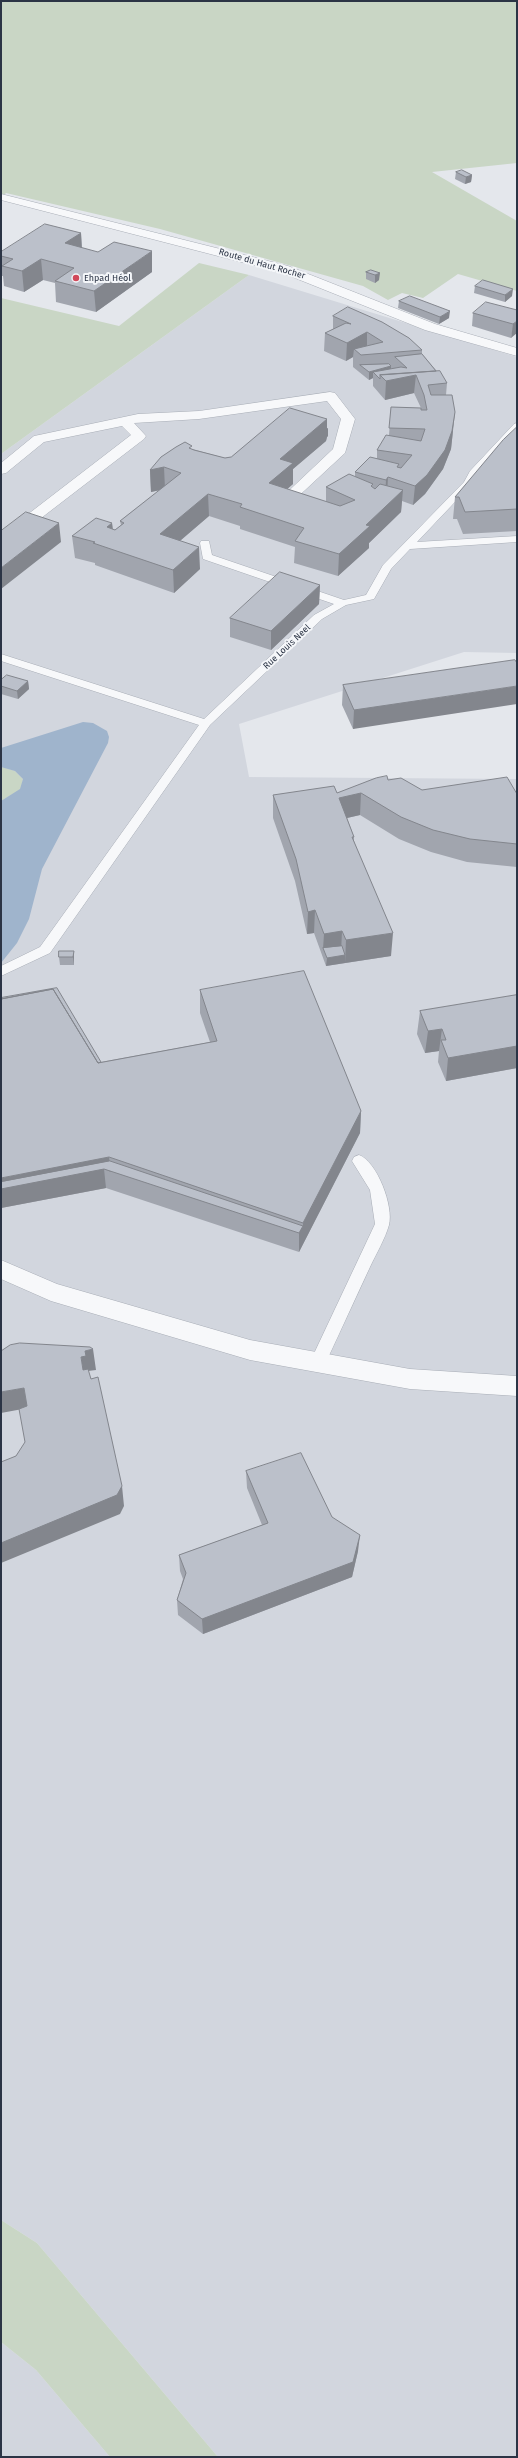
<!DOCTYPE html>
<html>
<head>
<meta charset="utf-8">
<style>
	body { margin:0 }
	#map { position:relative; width:518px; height:2458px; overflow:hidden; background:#e4e7ec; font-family:"Fira Sans",sans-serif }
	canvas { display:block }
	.frame { position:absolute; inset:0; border:2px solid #2b3445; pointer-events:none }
</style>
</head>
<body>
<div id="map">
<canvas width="518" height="2458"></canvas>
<div class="frame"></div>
</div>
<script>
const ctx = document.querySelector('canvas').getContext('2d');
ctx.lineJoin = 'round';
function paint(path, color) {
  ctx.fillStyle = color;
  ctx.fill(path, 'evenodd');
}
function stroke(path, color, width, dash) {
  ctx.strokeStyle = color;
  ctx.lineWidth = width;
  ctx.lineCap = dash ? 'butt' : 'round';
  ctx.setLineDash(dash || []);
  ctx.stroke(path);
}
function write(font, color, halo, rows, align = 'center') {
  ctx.font = font + ' "Fira Sans",sans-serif';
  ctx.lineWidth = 4;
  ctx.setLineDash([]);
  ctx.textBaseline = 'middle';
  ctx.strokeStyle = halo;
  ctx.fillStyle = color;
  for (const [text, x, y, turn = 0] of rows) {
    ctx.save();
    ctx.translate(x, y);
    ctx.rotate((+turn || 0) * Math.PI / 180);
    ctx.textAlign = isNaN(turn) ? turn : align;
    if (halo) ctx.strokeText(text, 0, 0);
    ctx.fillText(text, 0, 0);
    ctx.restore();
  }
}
const built = new Path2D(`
	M249,275L517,357V653L464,652L239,724L249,777L517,779V2457H218L37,2243L1,2220V454Z
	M1,2342L36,2370L110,2457H1Z`);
const green = new Path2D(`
	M1,1H517V163L432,172L517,221V291L458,274L423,298L402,293L388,300L363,286L160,229L6,193L1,198Z
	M199,263L249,275L1,454V298L119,326Z
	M2,767L15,771L23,779L21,789L1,801Z
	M1,2220L37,2243L218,2457H110L36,2370L1,2342Z`);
const water = new Path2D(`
	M83,722L93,723L107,731L109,737L108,743L42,869L29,919L17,943L1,963V801L20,789L23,779L15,771L1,767V748Z`);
const service = new Path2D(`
	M517,423V432L477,474L471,485L417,542L517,536V542L410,549L391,569L374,599L346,605L322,619L210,725L50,953L1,976V966L40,947L199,725L1,661V654L204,719L314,615L334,604L203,559L200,543L201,541H209L212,555L344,600L366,595L383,565L464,482L470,471L514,424Z
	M359,1155C377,1161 394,1207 389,1225C385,1239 376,1254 370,1267C355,1299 341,1330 326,1362L324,1367L318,1369L312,1367L310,1362L375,1224L370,1190L352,1161L354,1157Z`);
const minor = new Path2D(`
	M1,194L288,266L435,324L517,348V356L425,330L280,272L1,200Z
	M330,392L335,393L355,419L345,453L290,504H280L278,501L333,449L341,419L327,401L199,419L134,423L146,436L144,439L6,545L1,547V535L131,435L122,426L44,442L6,473L1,474V463L34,436L39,435L138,414L199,411Z
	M1,1260L57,1284L250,1340L410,1369L517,1376V1396L410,1389L250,1360L51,1301L1,1279Z`);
const wall = new Path2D(`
	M456,172L472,175L471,182L465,184L455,179Z
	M81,233L82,248L152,272L96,312L56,302L55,283L43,280L24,292L4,286L3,276H1V252Z
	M371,270L379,280L375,283L366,279V272Z
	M475,286L512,296L505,302L474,293Z
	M399,301L449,318L439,324L398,308Z
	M517,310L511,338L472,326L473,313Z
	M333,316L422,350V354L447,383L446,395L453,431L451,449L443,469L425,494L413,505L402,501L401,512L369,543V548L338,576L294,563L295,547L240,529V526L209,516L180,541L200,569L174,593L95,565V563L75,558L72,536L112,523L113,529L115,530L121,525L120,521L160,490L151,492L150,470L192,449L225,458L231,457L327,419V428H328V436L327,437L326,441L293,469V484L287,489L326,502V487L355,477V472L377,458V450L389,435L391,407L421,408L414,393L385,400L373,386V378L369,380L353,367V357L346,361L324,351L325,333L333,329Z
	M517,427V531L463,534L457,519H453L455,497Z
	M320,585L319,604L271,650L230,637V618Z
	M515,660L353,729L342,705L343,685Z
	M1,680L28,681L29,689L18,699L1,694Z
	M388,780L422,790L517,794V867L467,862L431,852L399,839L360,815L347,818L354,837V841L391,956L326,966L314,933L307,934L295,881L273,818V795L337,793Z
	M74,951V965H60L59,957Z
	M200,990L361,1111L360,1133L299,1252L106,1188L1,1208L101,1062L210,1042L200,1013Z
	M517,995V1068L446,1081L438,1062L439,1051L425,1053L417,1034L420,1011Z
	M246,1471L332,1517L358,1551L352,1577L203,1634L178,1615L177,1600L183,1579L180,1571L179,1555L262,1525L247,1488Z`);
const shadedWall = new Path2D(`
	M472,175L471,182L465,184L466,177Z
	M81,233L82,253L65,243Z
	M152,251V272L96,312L94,291Z
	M41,259L43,280L24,292L22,271Z
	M380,273L379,280L375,283V275Z
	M513,289L512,296L505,302V295Z
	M450,311L449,318L439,324L440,317Z
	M517,321V333L511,338L513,324Z
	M367,332V350L354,349L353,357L346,361L347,343Z
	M391,366V373L380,375L373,372V378L369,380V372Z
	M416,375L414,393L385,400L386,381Z
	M455,412L451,449L443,469L425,494L413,505L415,486Z
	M327,419V429L328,428V436L327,437L326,441L293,469V484L269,505V483L280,459Z
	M164,467L165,489L151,492L150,470Z
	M388,477L387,496L385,498L386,480Z
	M403,490L401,512L369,543V548L338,576L339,554L366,525Z
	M208,494L209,516L161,557L160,534Z
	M59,523L61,542L1,589V568Z
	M112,523L114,545L107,527Z
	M199,547L200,569L174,593L173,570Z
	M320,585L319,604L271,650V631Z
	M28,681L29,689L18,699L17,691Z
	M517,686V704L353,729L354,710Z
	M361,793L360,815L338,820L339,798Z
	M315,910L314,933L307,934L308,912Z
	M342,931L341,953L323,949L324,934Z
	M393,933L391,956L345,963L346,940Z
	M74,951V965L73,957Z
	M345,955V963L326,966L327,958Z
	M442,1029L439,1051L425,1053L428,1031Z
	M517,1046V1068L446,1081L448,1058Z
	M361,1111L360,1133L299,1252V1233L303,1226V1223Z
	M109,1157L111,1172L104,1169L106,1188L1,1208V1178Z
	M93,1349L96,1370L88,1371L84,1378L81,1357L85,1351Z
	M24,1388L28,1408L1,1413V1392Z
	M122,1486L124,1506L120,1514L1,1563V1543Z
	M360,1535L358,1551L352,1577L203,1634L202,1619Z`);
const building = new Path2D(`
	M462,170L472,175L466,177L456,172Z
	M45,224L81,233L65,243L98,252L114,242L152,251L94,291L55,281L74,268L41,259L22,271L2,266L13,259L1,256V252Z
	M371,270L380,273L375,275L366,272Z
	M483,280L513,289L505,295L475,286Z
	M410,296L450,311L440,317L399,301Z
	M486,302L517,310V321L513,324L473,313Z
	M348,307L382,322L409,338L422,350L361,355L354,349L383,342L367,332L347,343L325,333L346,323L351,324L333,316Z
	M422,354L436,371L380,375V379L373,372L401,367L407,368L395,357Z
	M389,364L391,366L369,372L360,365Z
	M440,371L447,383L428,385L431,395H452L455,412L452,431L445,450L427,475L415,486L388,477L386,480L355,472L370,457L399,464L397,467L401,468L412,455L377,450L386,435L421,441L425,429L389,428L391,407L421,408V410H427L424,395L416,375L386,381L380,375Z
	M290,408L327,419L280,459L293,463L269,483L340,506L355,500L326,487L349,474L373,484L371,486L375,489L380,484L403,490L366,525L370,526L339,554L295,541L304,528L240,507L242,504L208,494L160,534L199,547L173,570L93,543L95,542L72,536L96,518L112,523L107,527L115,530L124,523L120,521L181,473L164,467L150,470L161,457L176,447L185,442L192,446L189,448L194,450L225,458L231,457Z
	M517,427V509L465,512L459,497H455L503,440Z
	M26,512L59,523L1,568V531Z
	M280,572L320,585L271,631L230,618Z
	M515,660L517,663V686L354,710L343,685Z
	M7,675L28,681L17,691L1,686V680Z
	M387,776L388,780L401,778L422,790L507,777L517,794V844L470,839L433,830L401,817L361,793L339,798L354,837H352L393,933L346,940L342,931L324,934L315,910L308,912L296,859L273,795L334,786L337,793L376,778Z
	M342,946L345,955L327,958L323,948Z
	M59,951H74L73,957H59Z
	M304,971L361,1111L303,1223L109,1157L1,1178V999L53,989L98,1063L217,1041L200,990Z
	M57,988L101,1062L98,1063L53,989L1,999V998Z
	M517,995V1046L448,1058L441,1040H446L442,1029L428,1031L420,1011Z
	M110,1161L303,1226L299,1233L104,1169L1,1189V1182Z
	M20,1343L90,1347L93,1349L85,1351L86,1356L81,1357L83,1370L88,1369L91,1379L98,1377L122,1486L117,1495L1,1543V1462L16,1456L25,1442L19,1409L27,1406L24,1388L1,1392V1351L10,1345Z
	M301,1453L332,1517L360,1535L353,1562L202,1619L177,1600L186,1573L179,1555L268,1523L246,1471Z`);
const markers = [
	[76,278,4,"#d1495b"]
];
const farStreetnames = [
	["Route du Haut Rocher",262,264,16],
	["Rue Louis Neel",287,647,-43]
];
const farPoinames = [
	["Ehpad Héol",84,278]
];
paint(built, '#d2d6de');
paint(green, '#c9d6c5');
paint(water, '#9fb4cc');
stroke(service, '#a9aeb7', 1);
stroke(minor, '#a9aeb7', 1);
paint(service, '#f7f8fa');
paint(minor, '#f7f8fa');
paint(wall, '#a1a5ae');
paint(shadedWall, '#83868d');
paint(building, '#bbc0ca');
stroke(building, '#83868d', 1);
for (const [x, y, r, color] of markers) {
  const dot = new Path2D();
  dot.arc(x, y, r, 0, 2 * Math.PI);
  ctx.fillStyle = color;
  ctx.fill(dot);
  stroke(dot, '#f4f6f9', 1.5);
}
write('9px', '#2b3445', '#f4f6f9', farStreetnames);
write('9px', '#2b3445', '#f4f6f9', farPoinames, 'left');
</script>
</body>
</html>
